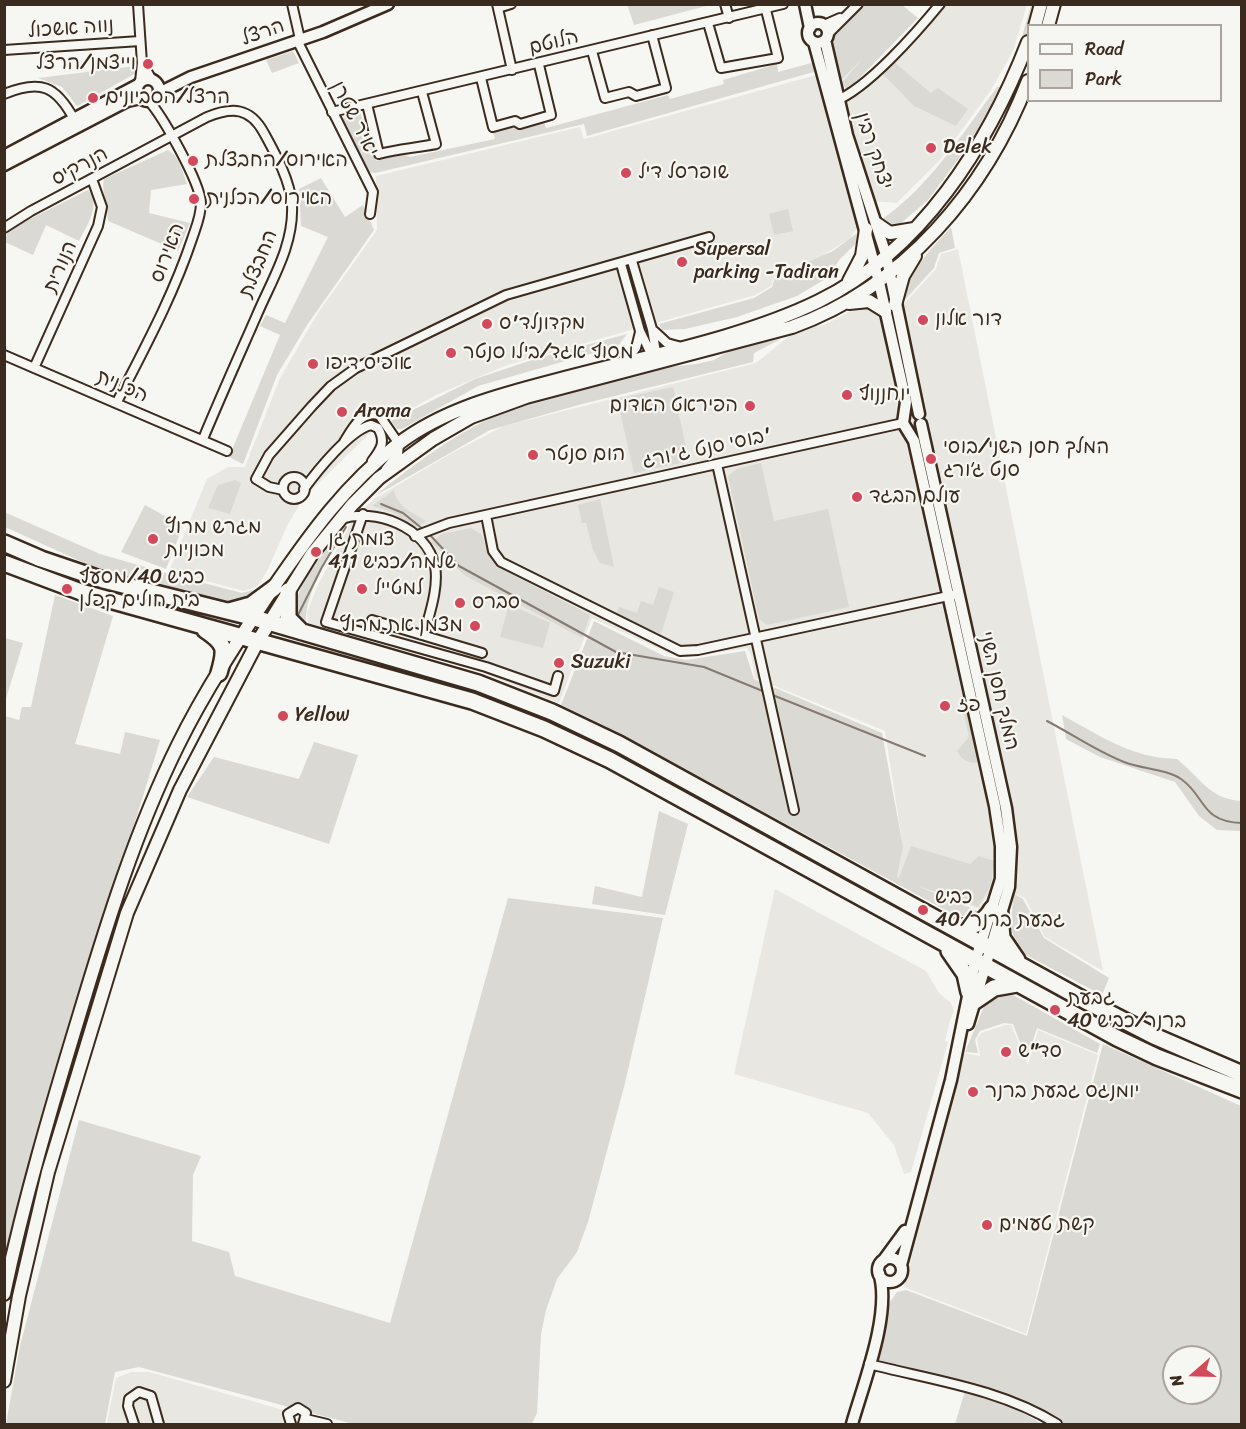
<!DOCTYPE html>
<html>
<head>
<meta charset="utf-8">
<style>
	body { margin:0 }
	#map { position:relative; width:1246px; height:1429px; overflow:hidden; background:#f6f6f2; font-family:Sriracha,sans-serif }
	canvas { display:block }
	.frame { position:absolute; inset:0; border:6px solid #3b2a1e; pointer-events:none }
	.legend { position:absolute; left:1027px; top:24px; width:195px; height:78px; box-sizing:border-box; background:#f6f6f2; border:2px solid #aba49d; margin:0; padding:8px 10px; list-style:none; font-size:18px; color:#3b2a1e }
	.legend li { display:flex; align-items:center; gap:12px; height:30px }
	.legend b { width:30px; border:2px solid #aba49d }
	.north { position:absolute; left:1162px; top:1345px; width:60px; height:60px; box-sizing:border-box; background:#f6f6f2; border:2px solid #aba49d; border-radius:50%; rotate:250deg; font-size:16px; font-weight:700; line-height:24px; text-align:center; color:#3b2a1e }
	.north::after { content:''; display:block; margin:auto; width:21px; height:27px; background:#d1495b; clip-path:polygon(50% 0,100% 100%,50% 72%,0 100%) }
</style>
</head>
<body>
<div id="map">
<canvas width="1246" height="1429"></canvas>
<div class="frame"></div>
<ul class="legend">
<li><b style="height:8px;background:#f6f6f2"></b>Road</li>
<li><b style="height:16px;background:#dad9d3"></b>Park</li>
</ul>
<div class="north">N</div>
</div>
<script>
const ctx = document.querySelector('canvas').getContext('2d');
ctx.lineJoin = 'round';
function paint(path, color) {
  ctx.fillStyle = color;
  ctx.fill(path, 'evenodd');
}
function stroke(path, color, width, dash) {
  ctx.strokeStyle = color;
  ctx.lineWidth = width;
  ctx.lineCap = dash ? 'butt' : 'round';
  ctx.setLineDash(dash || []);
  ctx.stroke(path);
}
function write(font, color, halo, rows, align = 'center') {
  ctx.font = font + ' Sriracha,"Playpen Sans Hebrew",sans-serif';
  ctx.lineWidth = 4.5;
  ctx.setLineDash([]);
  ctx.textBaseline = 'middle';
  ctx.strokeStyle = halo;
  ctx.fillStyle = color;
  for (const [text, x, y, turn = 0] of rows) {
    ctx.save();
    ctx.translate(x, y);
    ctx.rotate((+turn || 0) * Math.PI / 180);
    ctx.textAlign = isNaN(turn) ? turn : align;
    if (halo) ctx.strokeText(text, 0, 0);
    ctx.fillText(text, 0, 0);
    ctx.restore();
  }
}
const built = new Path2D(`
	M946,5H1027L1013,51L991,90L939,161L897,203L873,201L845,102L902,52Z
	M820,74L862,222L849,239L821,256L776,273L771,286L755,295L507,365L436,395L387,422L370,433L304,497L287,526L268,569L258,586L244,591L169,571L207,479L228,467H245L280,378L318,313L377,230L376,176L580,127L584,139Z
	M958,249L1103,971L1045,937L1025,898L993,886L979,909L897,877L903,847L885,731L755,678L751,655L747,648L686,657L666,652L592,618L559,703L476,670L308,624L307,613L316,589L353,519L374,499L452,453L504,426L756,363L793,333L826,324L879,296L903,305L936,269L941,254Z
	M775,889L926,971L939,993L951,1003L954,1011L950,1020L945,1041L948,1042L911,1172L904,1174L894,1145L868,1113L734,1074Z
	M1005,1025H1011L1028,1065L1038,1030L1098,1055L1026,1334L904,1287L963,1053L980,1056L977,1039L981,1033Z
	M132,1372H149L287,1411L284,1424H107L116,1378Z`);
const green = new Path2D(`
	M627,4H710V5L634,25Z
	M864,5H902L918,18L847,91L842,82L862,59L841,81L830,38L832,31Z
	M1031,5H1038L1032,25L1028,26V36L1023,50L1020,44Z
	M293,51L299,63L272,73L266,60Z
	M815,62L817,71L587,136L584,124L375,173L369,172L342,118L360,112L376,161L401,153L410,157L495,139L493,132C510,127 526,126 544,122L546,128L668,95L670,99L724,84L723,80L777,64L778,72Z
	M895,63L931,93L938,88L968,109L956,126L914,106L882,73Z
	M136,66L138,72L77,106L62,87L38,78Z
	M997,87H1005L977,134L928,200L893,230L881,220C929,187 962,134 997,87Z
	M168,150C180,157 182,171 187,184L151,190L149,213L190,223L178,251L108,221C108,208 101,191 104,179Z
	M321,178L345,217L363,205L374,230L307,325L277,375L243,464L229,457L280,335L260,326L266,315L285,323L328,237L301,226L299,189Z
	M88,190C102,204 86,227 79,241L46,225L33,255L5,242L7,233L16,226Z
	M788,209L793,231L774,235L769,214Z
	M951,227L955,248L939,253L934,268L903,302C910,268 929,252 951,227Z
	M861,230L864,236L840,259L827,278L797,296L737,317L685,329L662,330L659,324L754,298L772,287L776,275L833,251Z
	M627,334L618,346L478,386L402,429H397L391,421L475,379L538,358Z
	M781,339L754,353L753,362L582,404L490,430L375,496C419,460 465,426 519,406C568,388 620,381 670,367L696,364L714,360L733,349Z
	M673,387L689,461L634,473L617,399Z
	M761,463L774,521L828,509L849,607L767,625L759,619L728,476L737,469Z
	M235,480L241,483L230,514L208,508L218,485Z
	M394,490C396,506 413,513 426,521L415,528L392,512L372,506Z
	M600,499L614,567L600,563L593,550L586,523H582L578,505Z
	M145,505L183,526L166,569L121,552Z
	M4,512L100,554L173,575L242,593L264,587L244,601L231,604L89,565L5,527Z
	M346,524C333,550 304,594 306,622L295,617C293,583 326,551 346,524Z
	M471,528L482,535L487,551L500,568L590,615L582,638L464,575L431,542L442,534Z
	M659,587L674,592L661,634L616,615L619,607L637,613L641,601L653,605Z
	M55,595L113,616L75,744L120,754L125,732L160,740C108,916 43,1089 5,1269V716L19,720L22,707H31Z
	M509,604L550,623L543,648L500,637Z
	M594,621L664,656L686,660L745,651L754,679L882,733L903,847L897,877L899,878L911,846L970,864L979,856L994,861L991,885L978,907L918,886L978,911L969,917L951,913L599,723L561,705Z
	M5,638L23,643L5,702L4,638Z
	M964,688L981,762C970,764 962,761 957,751L969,737L961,700Z
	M1062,715C1101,736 1131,758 1177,759C1200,777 1209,799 1241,801V831L1217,830L1199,816L1175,782L1100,757L1066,739Z
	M314,742L358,755L329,844L187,797L214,757L299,779Z
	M659,811L688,824L665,915L592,904L595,886L642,897Z
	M1014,894L1023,899L1044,938L1109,978L1102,995L1026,955C1007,937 1011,918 1014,894Z
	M508,898L663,918L625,1083L588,1222L577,1252L557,1279L546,1310L541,1334L537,1413L532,1424H353L139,1367L115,1372L105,1424H6L20,1346L79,1120L201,1156L193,1175L192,1241L229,1252L235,1276L390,1323Z
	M1008,992L1100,1044L1097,1053L1037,1028L1027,1060L1013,1024L1004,1023L980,1031L975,1040L978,1053L965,1052L989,995Z
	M1103,1044L1241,1106V1424H1064L1043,1410L876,1359L890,1302L897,1292L906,1290L1027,1336ZM1174,1357H1210V1393H1174Z
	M965,1391L1006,1403L1042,1424H955Z`);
const stream = new Path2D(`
	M381,504L403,513L424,530
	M429,534L459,566L616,652L704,667L765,692
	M298,615L322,567L346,527
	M770,694L925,756
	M1047,721C1072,734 1098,752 1124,762C1142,769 1166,769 1181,779C1206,796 1200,822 1242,823`);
const street = new Path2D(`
	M138,4L142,63L140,82
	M292,4L300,39
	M497,4L512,70
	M725,4L729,18
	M498,8L511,4
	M708,23L721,68L778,58L766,10
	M824,25L840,18
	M828,34L858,4
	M297,40L373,192L370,214
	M4,50L140,41
	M592,51L605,98L629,92L636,96L666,88L652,35
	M144,66L152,80
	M481,78L493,127L515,121L520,124L551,115L539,65
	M4,94C41,79 56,86 74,119
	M835,101C867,89 917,32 940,4
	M367,104L379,154C398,149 416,148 436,144L422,92
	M332,112L783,4
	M4,228L31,211L207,117C232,107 250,107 264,133C276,155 290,180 292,205C294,246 271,281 256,317C238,358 220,398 203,439
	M632,261L652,329L657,358
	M621,264L640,331L653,358
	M654,331L667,343L678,346
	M4,355L227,451
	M626,360L636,348L640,332
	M34,368L98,226L102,207L92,179
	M117,402C144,349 173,296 192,239C196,227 201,216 201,203C200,182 163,117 149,101
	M344,442C352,429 361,410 379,415L399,444L398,454L386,469
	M717,464L794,810
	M283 488a11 11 0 1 1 22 0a11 11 0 1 1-22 0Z
	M304,489C317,471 350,430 371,425L378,428C386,442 381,449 372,461
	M283,490L269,487L256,479L269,455L312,406L331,386L356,368L506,295L709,237
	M363,514L326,622L486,667L554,691L558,676
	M486,515L493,551L501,562L680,651L698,650L953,595
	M341,519C375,508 426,526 435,566C439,588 429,615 424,635
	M415,536L449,523L903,423
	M372,620L482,653
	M869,1364C932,1380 1001,1389 1057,1424
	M306,1419L327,1424
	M134,1424L128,1406L129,1399L139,1392L151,1396L159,1424
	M291,1424L288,1414L298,1408L306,1413L303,1424`);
const secondary = new Path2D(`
	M805,4L810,28
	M808 33a10 10 0 1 1 20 0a10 10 0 1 1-20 0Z
	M825,40L847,135L886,255L919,414
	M814,42L879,282L906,402L903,423L914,441L995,806L1001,846V879L975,962L951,1080L901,1265
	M137 90a11 11 0 1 1 22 0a11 11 0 1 1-22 0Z
	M159,93L191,77L323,32L388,4
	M4,156L138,85
	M4,165L127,101L141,98
	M921,424L1006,808L1011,847L1009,887L968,1024
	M878 1270a12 12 0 1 1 24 0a12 12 0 1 1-24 0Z
	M883,1261L905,1231
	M852,1424C863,1385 892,1312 879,1273`);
const primary = new Path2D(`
	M1035,26L1041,4
	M1048,26L1054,4
	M877,224L890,233L914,229
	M849,281L862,256L866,229
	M849,303L869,301L885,311
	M895,305L903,276L915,256
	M4,1294C24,1200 51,1108 79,1016C107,923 135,832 178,745C205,690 239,639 273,588C310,534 346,484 398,444C449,405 516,391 576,375C653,355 748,336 819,301C921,251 988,145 1028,42
	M4,1381L19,1296L48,1172L127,913L180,790L258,641L312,554L352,505L379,478L433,439L471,417L526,397L792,327C904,287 986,190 1028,81`);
const highway = new Path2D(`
	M4,543L41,559L103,580L251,617L478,683L552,712L619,744L1084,1000L1154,1036L1242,1074
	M4,563L81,592L472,701L544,729L610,760L1117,1038L1157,1057L1242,1090
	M288,591V618L302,632
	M229,611L251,605L274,588
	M205,630C226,644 226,649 219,673
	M1000,914L1002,938L1017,960
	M952,926C969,929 983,925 992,909
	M949,951L965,974L969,992
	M975,1001L994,988L1017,984`);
const markers = [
	[148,64,6,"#d1495b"],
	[93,98,6,"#d1495b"],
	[931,148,6,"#d1495b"],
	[193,161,6,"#d1495b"],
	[626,173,6,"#d1495b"],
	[194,199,6,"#d1495b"],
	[682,262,6,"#d1495b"],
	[923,320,6,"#d1495b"],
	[487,324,6,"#d1495b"],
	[451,353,6,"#d1495b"],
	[313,364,6,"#d1495b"],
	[847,395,6,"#d1495b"],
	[750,406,6,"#d1495b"],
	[342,412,6,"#d1495b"],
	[533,455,6,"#d1495b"],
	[931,459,6,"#d1495b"],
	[857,497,6,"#d1495b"],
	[153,539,6,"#d1495b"],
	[316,552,6,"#d1495b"],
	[67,589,6,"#d1495b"],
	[362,589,6,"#d1495b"],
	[460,603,6,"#d1495b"],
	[475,626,6,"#d1495b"],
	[559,663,6,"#d1495b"],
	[945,706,6,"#d1495b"],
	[283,716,6,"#d1495b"],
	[923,910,6,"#d1495b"],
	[1055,1010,6,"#d1495b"],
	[1006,1052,6,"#d1495b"],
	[973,1092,6,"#d1495b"],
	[987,1225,6,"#d1495b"]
];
const streetNames = [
	["נווה אשכול",71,29,-4],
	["הרצל",263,33,-19],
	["הלוטם",554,43,-14],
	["יאיר שטרן",354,119,63],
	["יצחק רבין",873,151,72],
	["הנרקיס",80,167,-28],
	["האירוס",168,253,-69],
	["החבצלת",259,264,-68],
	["הנורית",61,267,-66],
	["הכלנית",122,387,23],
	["בוסי סנט ג'ורג'",707,449,-12],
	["המלך חסן השני",998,691,77]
];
const poiNames = [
	["וייצמן/הרצל",136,64,"right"],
	["הרצל/הסביונים",105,98],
	["Delek",943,148],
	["האירוס/החבצלת",205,161],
	["שופרסל דיל",638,173],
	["האירוס/הכלנית",206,199],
	["Supersal",694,250],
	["parking -Tadiran",694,273],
	["דור אלון",935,320],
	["מקדונלד'ס",499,324],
	["מסוף אגד/בילו סנטר",463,353],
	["אופיס דיפו",325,364],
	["יוחננוף",859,395],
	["הפיראט האדום",738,406,"right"],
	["Aroma",354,412],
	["המלך חסן השני/בוסי",943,448],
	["סנט ג׳ורג",943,471],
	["הום סנטר",545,455],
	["עולם הבגד",869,497],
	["מגרש מרוץ",165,528],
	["מכוניות",165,551],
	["צומת גן",328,540],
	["שלמה/כביש 411",328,563],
	["כביש 40/מסעף",79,578],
	["בית חולים קפלן",79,601],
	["למטייל",374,589],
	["סברס",472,603],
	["מצמן את מרוץ",463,626,"right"],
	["Suzuki",571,663],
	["פז",957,706],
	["Yellow",295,716],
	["כביש",935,898],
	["40/גבעת ברנר",935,921],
	["גבעת",1067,999],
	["ברנר/כביש 40",1067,1022],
	["סד\"ש",1018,1052],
	["יומנגס גבעת ברנר",985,1092],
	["קשת טעמים",999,1225]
];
paint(built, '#e8e7e2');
paint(green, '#dad9d3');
stroke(stream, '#857a71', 2);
stroke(street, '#3b2a1e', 12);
stroke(secondary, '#3b2a1e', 15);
stroke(primary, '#3b2a1e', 16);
stroke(highway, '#3b2a1e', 20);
stroke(street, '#f6f6f2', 8);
stroke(secondary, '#f6f6f2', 10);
stroke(primary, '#f6f6f2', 12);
stroke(highway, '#f6f6f2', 15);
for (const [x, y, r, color] of markers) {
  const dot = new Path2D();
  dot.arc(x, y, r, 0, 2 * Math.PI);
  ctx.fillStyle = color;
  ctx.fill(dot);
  stroke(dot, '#f6f6f2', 2);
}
write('20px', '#3b2a1e', '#f6f6f2', streetNames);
write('20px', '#3b2a1e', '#f6f6f2', poiNames, 'left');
</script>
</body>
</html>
